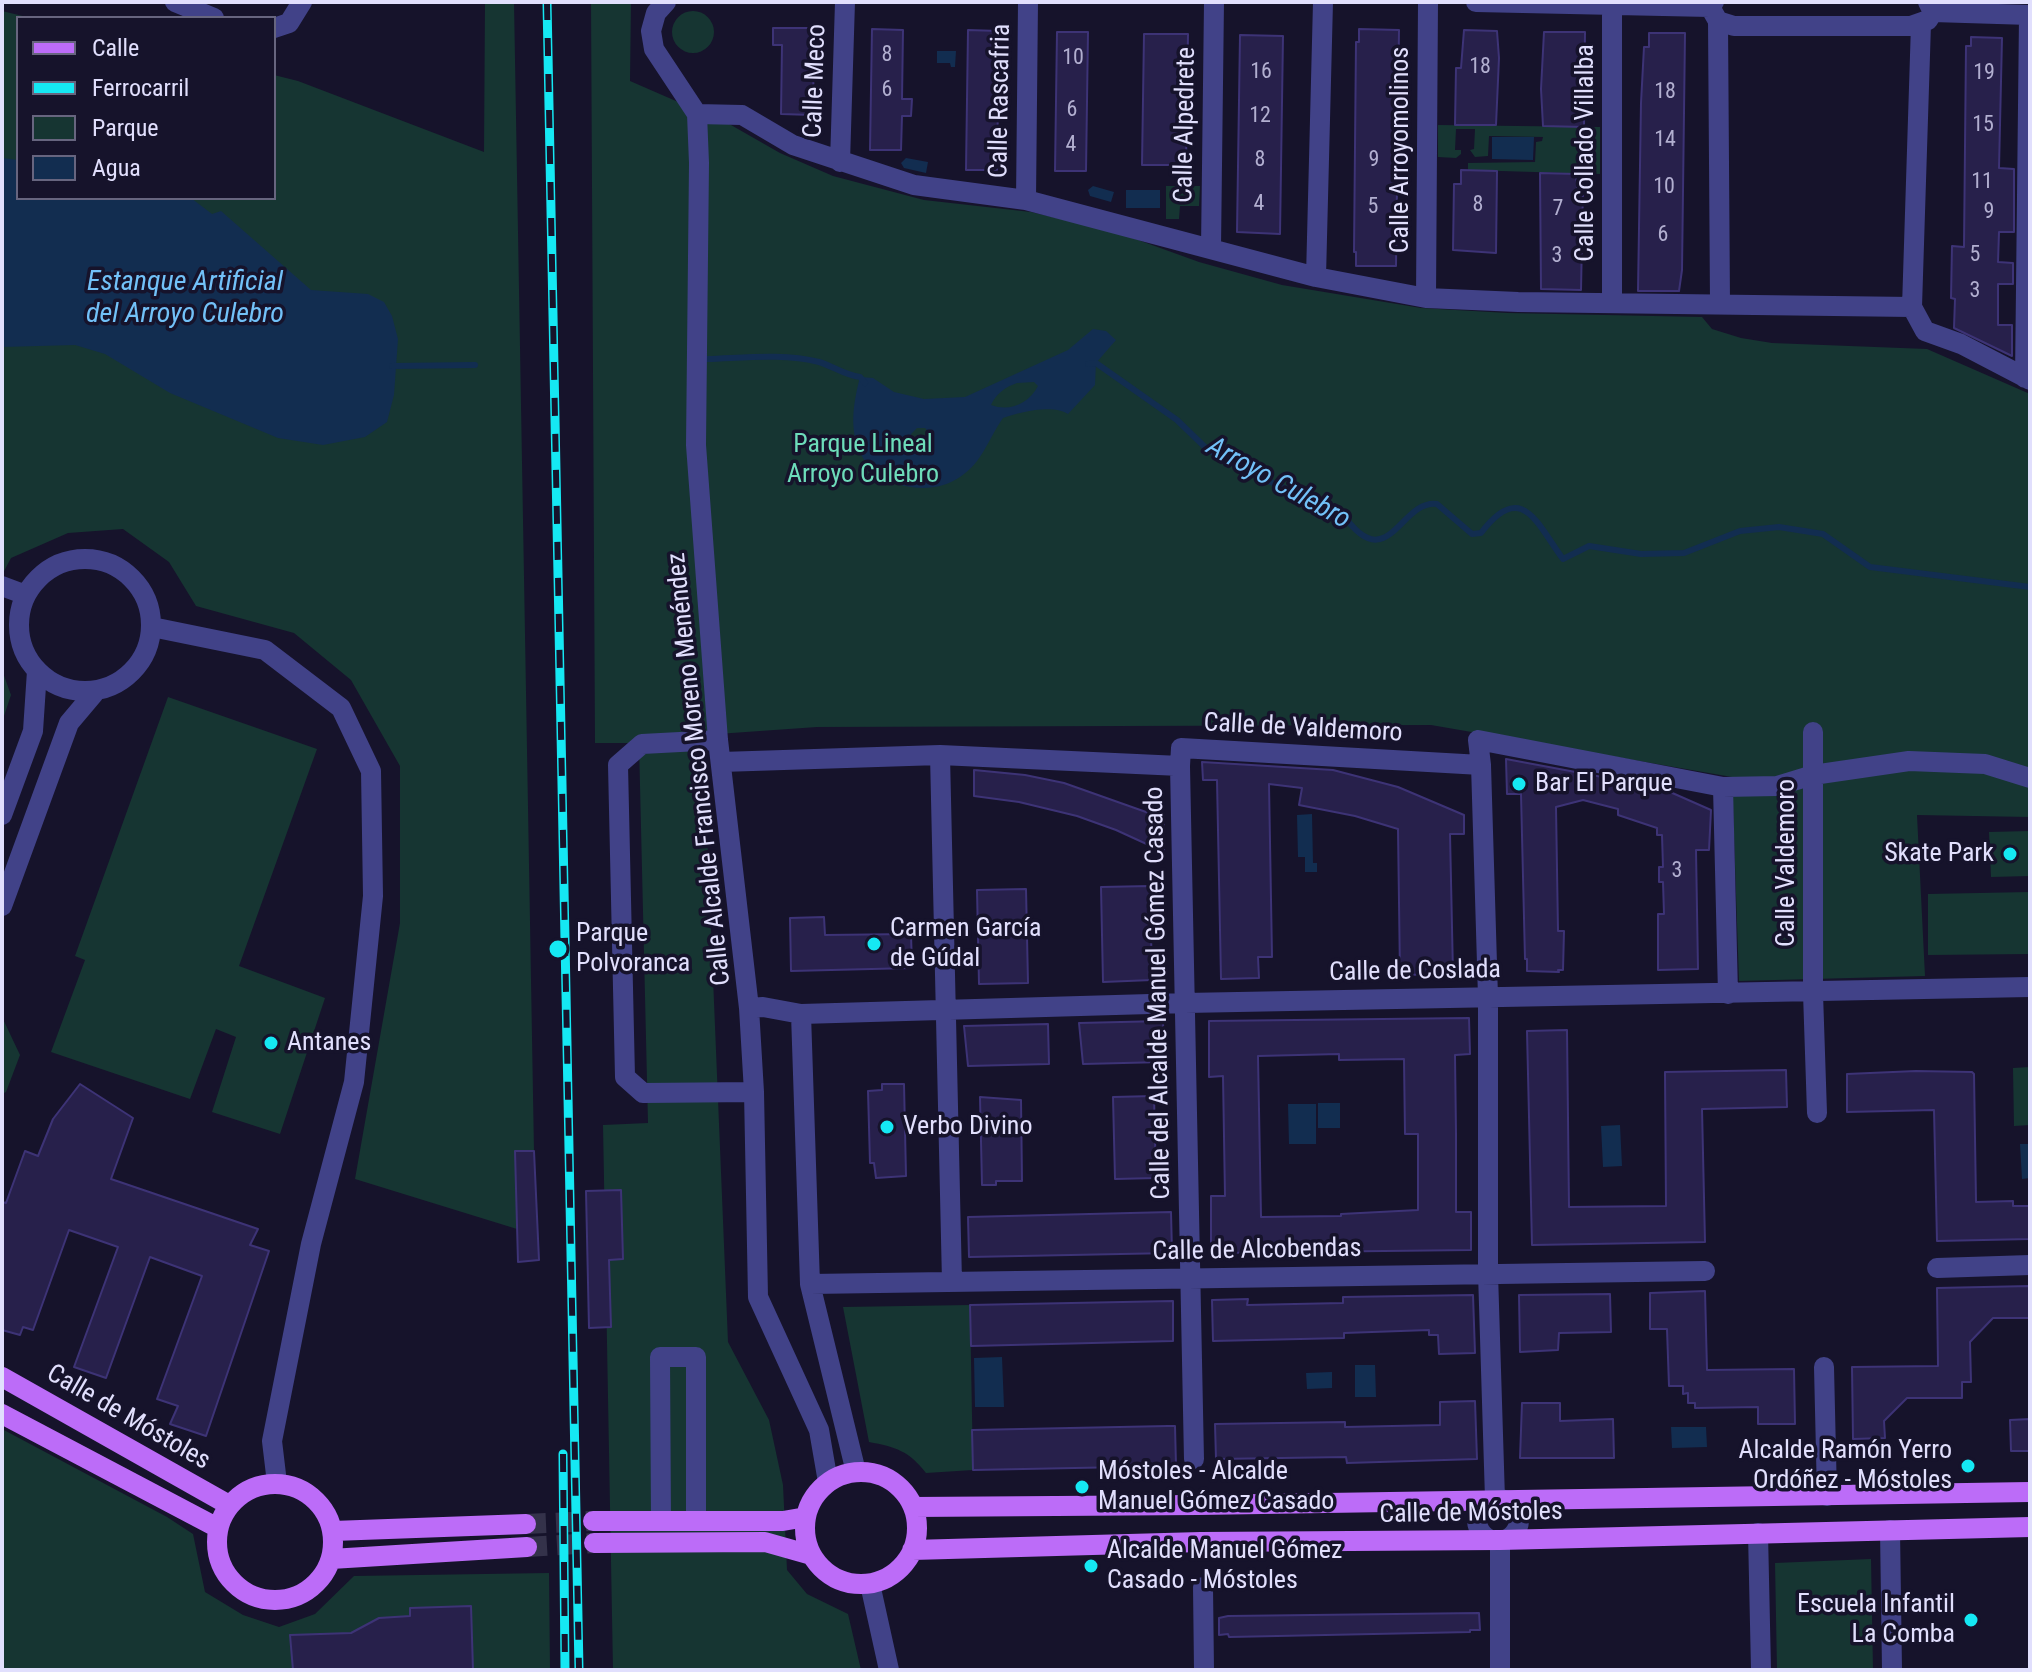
<!DOCTYPE html>
<html>
<head>
<meta charset="utf-8">
<style>
	body { margin:0 }
	#map { position:relative; width:2032px; height:1672px; overflow:hidden; background:#16132b; font-family:"Roboto Condensed",sans-serif }
	canvas { display:block }
	.frame { position:absolute; inset:0; border:4px solid #e1dffd; pointer-events:none }
	.legend { position:absolute; left:16px; top:16px; width:260px; height:184px; box-sizing:border-box; background:#16132b; border:2px solid #67657f; margin:0; padding:10px 14px; list-style:none; font-size:24px; color:#e1dffd }
	.legend li { display:flex; align-items:center; gap:16px; height:40px }
	.legend b { width:40px; border:2px solid #67657f }
</style>
</head>
<body>
<div id="map">
<canvas width="2032" height="1672"></canvas>
<div class="frame"></div>
<ul class="legend">
<li><b style="height:10px;background:#bc6cf8"></b>Calle</li>
<li><b style="height:10px;background:#15e8f3"></b>Ferrocarril</li>
<li><b style="height:22px;background:#163532"></b>Parque</li>
<li><b style="height:22px;background:#122d50"></b>Agua</li>
</ul>
</div>
<script>
const ctx = document.querySelector('canvas').getContext('2d');
ctx.lineJoin = 'round';
function paint(path, color) {
  ctx.fillStyle = color;
  ctx.fill(path, 'evenodd');
}
function stroke(path, color, width, dash) {
  ctx.strokeStyle = color;
  ctx.lineWidth = width;
  ctx.lineCap = dash ? 'butt' : 'round';
  ctx.setLineDash(dash || []);
  ctx.stroke(path);
}
function write(font, color, halo, rows, align = 'center') {
  ctx.font = font + ' "Roboto Condensed",sans-serif';
  ctx.lineWidth = 7;
  ctx.setLineDash([]);
  ctx.textBaseline = 'middle';
  ctx.strokeStyle = halo;
  ctx.fillStyle = color;
  for (const [text, x, y, turn = 0] of rows) {
    ctx.save();
    ctx.translate(x, y);
    ctx.rotate((+turn || 0) * Math.PI / 180);
    ctx.textAlign = isNaN(turn) ? turn : align;
    if (halo) ctx.strokeText(text, 0, 0);
    ctx.fillText(text, 0, 0);
    ctx.restore();
  }
}
const green = new Path2D(`
	M485,2H514L534,1151H515L517,1229L355,1179L400,923V766L351,680L294,633L196,606L169,562L123,529L68,533L11,558L2,575V11L31,18H18V198H274V75L298,81L484,152Z
	M591,2H631L630,81L731,125L780,153L833,176L924,200L1031,212L1116,232L1199,262L1282,285L1421,308L1508,313L1702,317L1712,329L1741,338L1772,343L1927,349L2030,394V817L1917,815L1925,976L1739,981L1732,777L1431,725L817,727L703,735L728,1342L769,1420L783,1485L787,1570L807,1594L848,1614L861,1670H613L603,1125L648,1123L639,743H595Z
	M672 32a21 21 0 1 1 42 0a21 21 0 1 1-42 0Z
	M1438,125L1600,127V174L1468,170V163L1535,162L1536,142L1542,141L1543,137L1489,136L1488,156L1475,157L1470,150L1474,149L1475,129H1456L1455,150H1461V154L1456,158L1438,157Z
	M1166,186H1200L1199,206H1180L1179,219H1166Z
	M2,670L11,695L2,722Z
	M168,697L317,749L239,966L325,998L280,1134L212,1112L236,1037L216,1029L190,1099L51,1052L85,960L75,956Z
	M2030,831V876L1991,877L1989,832Z
	M2030,892V954L1928,955V894Z
	M2,1017L20,1055L6,1092L2,1094Z
	M2030,1067V1125L2014,1126L2013,1068Z
	M970,1305L973,1470L926,1473C909,1451 896,1447 869,1442L843,1307Z
	M2,1429L167,1517L193,1534L205,1592L243,1615L279,1627L315,1614L354,1576L549,1573L550,1670H2Z
	M1871,1559L1873,1670H1777L1775,1563Z`);
const water = new Path2D(`
	M937,51H956L955,67H951L950,63H937Z
	M1492,137H1534L1533,160L1492,159Z
	M2,158L18,160V198H191L212,214L221,211L311,290L368,294L384,302L392,316L398,339L394,395L387,422L365,437L323,445L278,438L170,393L105,354L75,345L2,347Z
	M906,158L928,162L926,173L904,168L901,163Z
	M1093,186L1114,192L1111,202L1090,196L1088,190Z
	M1126,190H1160V208H1126Z
	M1093,329L1106,331L1116,340L1096,363L1095,385L1068,414C1052,404 1020,412 1003,418C988,439 983,462 960,477C929,499 874,487 859,450C849,426 854,401 860,377L873,378L894,392L924,399L965,397L1068,350ZM1017,383L1034,382L1038,386C1029,404 1009,412 991,405C996,394 1005,387 1017,383ZM917,428H925L930,433L931,441L925,447H918L912,442L911,434Z
	M1312,814L1313,863H1317V872H1305V857H1298L1297,815Z
	M1318,1103H1340V1128H1318Z
	M1288,1104H1316V1144H1289Z
	M1620,1125L1622,1166L1603,1167L1601,1126Z
	M2020,1144H2030V1178L2022,1179Z
	M1002,1357L1004,1407H975L974,1358Z
	M1355,1365H1375L1376,1397H1355Z
	M1332,1372V1388L1307,1389L1306,1373Z
	M1671,1427H1706L1707,1447L1672,1448Z`);
const stream = new Path2D(`
	M707,359C743,358 783,353 819,362C833,366 844,375 860,377L865,383
	M1088,364L1096,363L1177,420L1208,450L1259,477L1342,513C1388,580 1400,499 1437,504L1472,534L1481,533C1522,479 1537,524 1563,559L1589,546L1641,554L1684,553L1740,531L1779,527L1823,534L1870,567L2030,587
	M392,366L475,365`);
const building = new Path2D(`
	M773,28H814L813,115L781,114L782,45H773Z
	M872,29L903,30L902,99H912L911,116H902L901,150H870Z
	M1359,29L1399,30L1396,266H1356V252H1354L1356,42H1359Z
	M968,30L999,31L997,170H966Z
	M1464,30L1497,31L1499,58L1496,125H1455L1456,68H1461Z
	M1057,32H1088L1086,171H1055Z
	M1544,32H1585L1584,127L1543,126L1541,89Z
	M1649,33H1685L1682,270L1679,291H1638L1641,103L1644,47H1649Z
	M1144,34H1188L1186,165H1142Z
	M1240,35L1283,36L1280,234L1237,232Z
	M1971,37L2002,38L1999,168L2014,169V232H1999L1998,262L2013,263V284H1998V325H2012V356L1954,328L1955,299L1951,298L1952,246L1964,247L1966,46H1971Z
	M1461,170L1497,171L1496,253L1453,250L1454,184H1461Z
	M1540,173L1576,174L1577,188H1583L1581,290L1541,289Z
	M1506,759L1661,788L1711,810L1709,850H1696L1698,969L1658,970V914H1664L1663,882H1659V867H1663L1662,835H1657V828L1618,815V809L1583,800L1556,807L1558,931H1564L1563,970H1558L1559,972L1527,971V959H1525L1521,794H1507Z
	M1202,762L1333,770L1398,787L1464,815V834H1450L1453,974L1400,975L1398,829L1355,816L1299,805L1302,788L1269,784L1272,957H1258L1259,978L1221,979L1217,780H1203Z
	M974,770L1025,775L1064,783L1146,812L1164,821V852L1116,830L1077,816L1019,802L974,796Z
	M1150,886L1152,980L1103,982L1101,887Z
	M1026,889L1028,983L979,984L977,890Z
	M824,917L825,935L911,934L912,968L791,971L790,918Z
	M1469,1018L1470,1054L1455,1055L1456,1134V1212H1471V1250L1211,1253V1196H1225L1223,1076L1209,1077V1021ZM1339,1054V1060L1404,1059L1405,1134H1418V1210L1341,1214V1216L1261,1217L1258,1056Z
	M1163,1021L1164,1062L1083,1064L1079,1023Z
	M1048,1024L1049,1064L968,1066L964,1026Z
	M1567,1030L1569,1207L1666,1206L1665,1072L1786,1070L1787,1107L1702,1109L1705,1242L1532,1245L1527,1031Z
	M1916,1071L1972,1072L1974,1074L1976,1202L2013,1201V1206H2030V1239L1937,1241L1934,1110L1847,1112V1074Z
	M80,1084L133,1118L111,1179L258,1229L250,1245L269,1251L206,1436L170,1424L178,1406L157,1399L202,1276L150,1257L106,1378L74,1367L118,1247L69,1230L33,1330L23,1327L20,1335L2,1330V1202L6,1203L25,1151L38,1156L53,1119Z
	M882,1084H904L906,1176L876,1178L874,1163H870L868,1091L882,1090Z
	M1154,1096L1156,1178L1115,1179L1113,1097Z
	M980,1097L1021,1100L1022,1181H996V1185H982Z
	M515,1151H534L539,1260L518,1262Z
	M621,1190L623,1259L609,1260L611,1327L589,1328L586,1191Z
	M1171,1212L1172,1253L969,1257L968,1217Z
	M2030,1286V1318H1993L1970,1342L1971,1382H1962V1398H1907L1884,1421L1885,1438L1853,1439L1852,1367L1938,1366L1937,1288Z
	M1705,1291L1707,1370L1794,1369L1795,1424H1758V1407L1695,1408V1403H1688V1393L1683,1394V1386H1669L1667,1329H1650V1293Z
	M1610,1294L1611,1332L1559,1333L1558,1350L1520,1352L1519,1295Z
	M1473,1295L1475,1353L1439,1354L1438,1335H1429V1330L1344,1333V1338L1213,1341L1212,1300L1248,1299L1247,1305L1343,1303V1297Z
	M1173,1301V1341L971,1346L970,1305Z
	M1475,1401L1477,1459L1347,1463L1346,1457L1216,1459L1215,1424L1345,1422V1427L1440,1425V1402Z
	M1522,1403H1560V1421L1613,1419L1614,1458H1520Z
	M2030,1419V1451H2011L2010,1420Z
	M1168,1426H1175L1176,1466L973,1470L972,1430Z
	M471,1606L473,1670H293L290,1635L351,1633L379,1618L410,1616V1608Z
	M1479,1613L1480,1630H1470V1632L1229,1637L1228,1634L1219,1635V1618L1228,1616Z`);
const majorTunnel = new Path2D(`
	M526,1524L593,1521
	M527,1547L594,1543`);
const minor = new Path2D(`
	M175,2L214,18
	M666,2L656,13L651,31L654,49L697,114L699,163L696,445L718,740L749,1008L754,1092L758,1297L819,1430L828,1482
	M1476,2L1710,7L1714,2
	M1710,7L1718,21L1734,26H1911L1928,20L1933,12L1928,2
	M1933,12L2030,15
	M1718,21L1720,304
	M274,28L289,23L302,2
	M697,114L742,115L793,145L914,185L1026,200L1316,277L1426,298L1518,302L1912,307L1925,331L1961,344L2030,380
	M840,162L845,2
	M1026,200L1028,2
	M1211,248L1214,2
	M1316,277L1323,2
	M1426,298L1428,2
	M1612,302V4
	M1912,307L1921,24
	M2025,378L2029,15
	M19 625a66 66 0 1 1 132 0a66 66 0 1 1-132 0Z
	M2,586L26,595
	M152,627L265,650L341,708L371,771L373,896L354,1082L311,1244L272,1441L277,1483
	M1813,732V993L1817,1113
	M718,740L642,744L618,765L625,1077L643,1093L754,1092
	M940,755L952,1282
	M721,762L940,755L1180,766L1181,748L1481,765L1478,740L1723,787L1777,786L1813,775L1909,761L1985,764L2030,778
	M1481,765L1488,997V1273L1495,1499
	M1180,766L1194,1459
	M1723,787L1728,994
	M2,815L33,731L37,671
	M2,906L69,723L96,691
	M749,1008L763,1007L801,1014L1185,1003L2030,987
	M801,1014L810,1284L856,1472
	M1937,1268L2030,1265
	M810,1284L1705,1271
	M1824,1367L1827,1496
	M1477 1520a21 21 0 1 1 42 0a21 21 0 1 1-42 0Z
	M661,1521L660,1357H696V1520
	M1890,1530L1892,1670
	M1758,1533L1761,1670
	M870,1584L889,1670
	M1203,1587L1204,1670
	M1500,1670V1540`);
const major = new Path2D(`
	M2,1377L229,1505
	M2,1414L218,1528
	M805 1528a56 56 0 1 1 112 0a56 56 0 1 1-112 0Z
	M217 1542a58 58 0 1 1 116 0a58 58 0 1 1-116 0Z
	M913,1507L1198,1505L2030,1492
	M593,1521H783L806,1517
	M333,1531L526,1524
	M594,1543L765,1542L811,1555
	M912,1550L1201,1542L1500,1540L2030,1527
	M331,1559L527,1547`);
const rail = new Path2D(`
	M547,2L579,1670
	M563,1454L565,1670`);
const markers = [
	[1519,784,8,"#15e8f3"],
	[2010,854,8,"#15e8f3"],
	[874,944,8,"#15e8f3"],
	[558,949,10,"#15e8f3"],
	[271,1043,8,"#15e8f3"],
	[887,1127,8,"#15e8f3"],
	[1968,1466,8,"#15e8f3"],
	[1082,1487,8,"#15e8f3"],
	[1091,1566,8,"#15e8f3"],
	[1971,1620,8,"#15e8f3"]
];
const numberNames = [
	["8",887,55],
	["10",1073,58],
	["18",1480,67],
	["16",1261,72],
	["19",1984,73],
	["6",887,90],
	["18",1665,92],
	["6",1072,110],
	["12",1260,116],
	["15",1983,125],
	["14",1665,140],
	["4",1071,145],
	["8",1260,160],
	["9",1374,160],
	["11",1982,182],
	["10",1664,187],
	["4",1259,204],
	["8",1478,205],
	["5",1373,207],
	["7",1558,209],
	["9",1989,212],
	["6",1663,235],
	["5",1975,255],
	["3",1557,256],
	["3",1975,291],
	["3",1677,871]
];
const streetNames = [
	["Calle Meco",816,81,-88],
	["Calle Rascafria",1001,101,-89],
	["Calle Alpedrete",1186,125,-89],
	["Calle Arroyomolinos",1401,150,-90],
	["Calle Collado Villalba",1586,153,-90],
	["Calle de Valdemoro",1303,729,3],
	["Calle Alcalde Francisco Moreno Menéndez",700,769,-96],
	["Calle Valdemoro",1787,863,-90],
	["Calle de Coslada",1415,972,-1],
	["Calle del Alcalde Manuel Gómez Casado",1159,993,-91],
	["Calle de Alcobendas",1257,1251,-1],
	["Calle de Móstoles",128,1418,30],
	["Calle de Móstoles",1471,1514,-1]
];
const parkNames = [
	["Parque Lineal",863,445],
	["Arroyo Culebro",863,475]
];
const poiNames = [
	["Bar El Parque",1535,784],
	["Skate Park",1994,854,"right"],
	["Carmen García",890,929],
	["de Gúdal",890,959],
	["Parque",576,934],
	["Polvoranca",576,964],
	["Antanes",287,1043],
	["Verbo Divino",903,1127],
	["Alcalde Ramón Yerro",1952,1451,"right"],
	["Ordóñez - Móstoles",1952,1481,"right"],
	["Móstoles - Alcalde",1098,1472],
	["Manuel Gómez Casado",1098,1502],
	["Alcalde Manuel Gómez",1107,1551],
	["Casado - Móstoles",1107,1581],
	["Escuela Infantil",1955,1605,"right"],
	["La Comba",1955,1635,"right"]
];
const waterNames = [
	["Estanque Artificial",185,283],
	["del Arroyo Culebro",185,315],
	["Arroyo Culebro",1278,484,29]
];
paint(green, '#163532');
paint(water, '#122d50');
stroke(stream, '#122d50', 6);
paint(building, '#27204b');
stroke(building, '#3d3376', 2);
stroke(majorTunnel, '#34324a', 20, [20, 10]);
stroke(minor, '#414288', 20);
stroke(major, '#bc6cf8', 20);
stroke(rail, '#15e8f3', 9);
stroke(rail, '#16132b', 6, [18]);
for (const [x, y, r, color] of markers) {
  const dot = new Path2D();
  dot.arc(x, y, r, 0, 2 * Math.PI);
  ctx.fillStyle = color;
  ctx.fill(dot);
  stroke(dot, '#16132b', 3);
}
write('22px', '#b2afd0', null, numberNames);
write('26px', '#e1dffd', '#16132b', streetNames);
write('26px', '#6ddcba', '#16132b', parkNames);
write('26px', '#e1dffd', '#16132b', poiNames, 'left');
write('italic 28px', '#72c1f8', '#16132b', waterNames);
</script>
</body>
</html>
